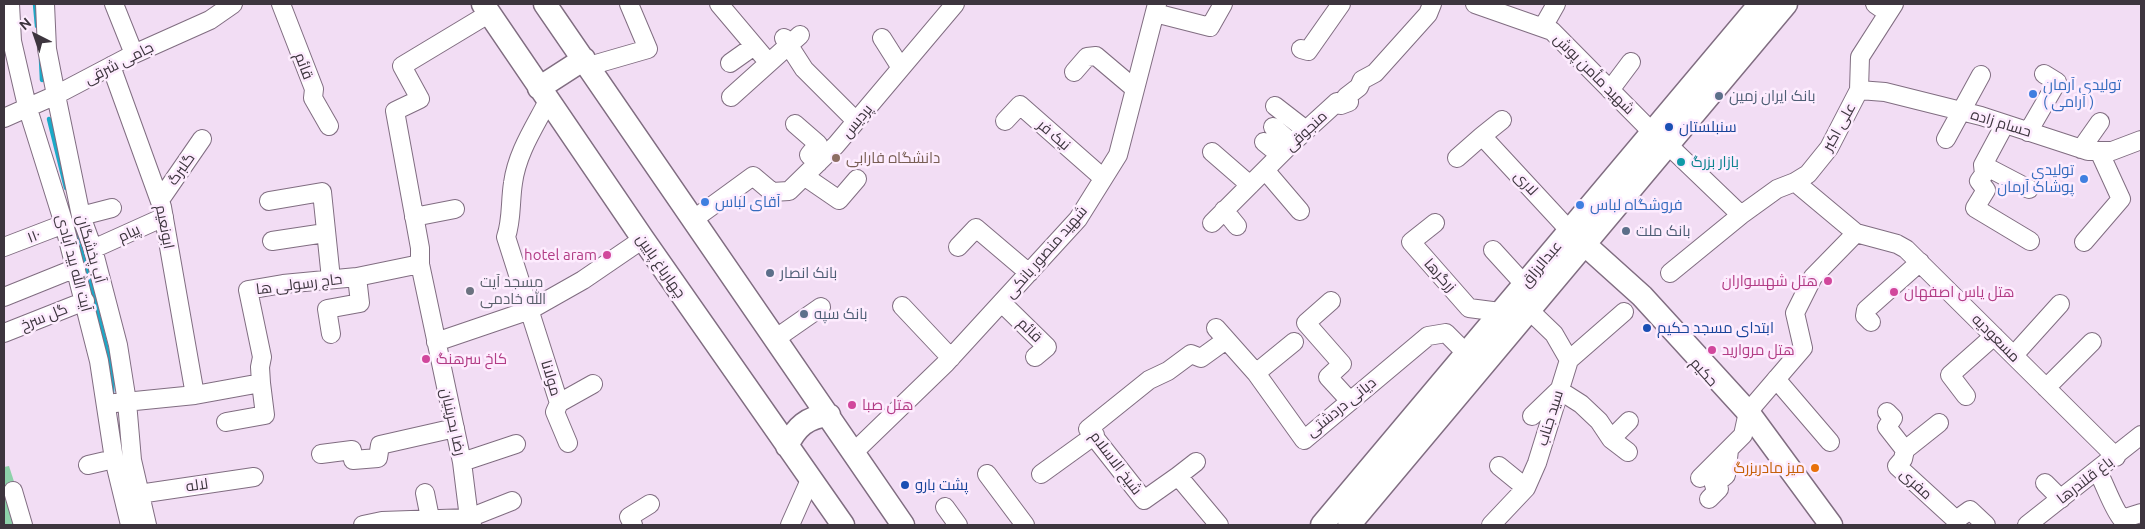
<!DOCTYPE html>
<html>
<head>
<meta charset="utf-8">
<style>
	body { margin:0 }
	#map { position:relative; width:2145px; height:529px; overflow:hidden; background:#f2ddf4; font-family:Ubuntu,sans-serif }
	canvas { display:block }
	.frame { position:absolute; inset:0; border:5px solid #3d353e; pointer-events:none }
	.north { position:absolute; left:10px; top:10px; width:50px; height:50px; -webkit-text-stroke:4px #fdecfe; paint-order:stroke; rotate:319deg; font-size:14px; font-weight:700; line-height:20px; text-align:center; color:#3d353e }
	.north::after { content:''; display:block; margin:auto; width:18px; height:22px; background:#3d353e; clip-path:polygon(50% 0,100% 100%,50% 72%,0 100%) }
</style>
</head>
<body>
<div id="map">
<canvas width="2145" height="529"></canvas>
<div class="frame"></div>
<div class="north">N</div>
</div>
<script>
const ctx = document.querySelector('canvas').getContext('2d');
ctx.lineJoin = 'round';
function paint(path, color) {
  ctx.fillStyle = color;
  ctx.fill(path, 'evenodd');
}
function stroke(path, color, width, dash) {
  ctx.strokeStyle = color;
  ctx.lineWidth = width;
  ctx.lineCap = dash ? 'butt' : 'round';
  ctx.setLineDash(dash || []);
  ctx.stroke(path);
}
function write(font, color, halo, rows, align = 'center') {
  ctx.font = font + ' Ubuntu,Cairo,sans-serif';
  ctx.lineWidth = 5;
  ctx.setLineDash([]);
  ctx.textBaseline = 'middle';
  ctx.strokeStyle = halo;
  ctx.fillStyle = color;
  for (const [text, x, y, turn = 0] of rows) {
    ctx.save();
    ctx.translate(x, y);
    ctx.rotate((+turn || 0) * Math.PI / 180);
    ctx.textAlign = isNaN(turn) ? turn : align;
    if (halo) ctx.strokeText(text, 0, 0);
    ctx.fillText(text, 0, 0);
    ctx.restore();
  }
}
const green = new Path2D(`
	M9,466L28,525H4V467Z`);
const stream = new Path2D(`
	M35,4L37,26
	M41,59L42,80
	M49,119L66,188
	M76,227L113,374L112,394`);
const minor = new Path2D(`
	M10,4L12,41L27,106L64,224L99,361L114,459L130,525
	M45,4L47,49L56,95L81,216L93,249L118,345L127,402L132,460L147,525
	M114,4L134,54
	M281,4L314,89L313,98L329,126
	M719,4L768,62
	M1475,4L1552,31L1652,132
	M1875,4L1888,13
	M1155,13L1210,27L1223,4
	M1543,27L1556,4
	M784,38L804,69L856,121
	M882,38L901,68
	M1301,49L1308,51L1341,4
	M730,63L754,46
	M111,66L162,207L195,395
	M589,66L648,49L629,4
	M1074,72L1087,57L1096,56L1135,89
	M1610,90L1631,62
	M1859,90L1885,92L1981,116L2088,151H2112L2141,140
	M731,97L800,35
	M548,101C534,128 517,153 513,183C510,202 512,220 506,237L559,403L555,412L568,443
	M1275,106L1306,130
	M4,118L56,95L134,54L210,20L233,4
	M1005,121L1020,105L1103,178
	M795,124L818,144L809,155L818,163
	M2005,124L1983,165L1984,174L1979,181L1986,190L1975,208L2030,241
	M1273,127L1292,143
	M2028,132L2057,82L2044,74
	M1482,136L1502,120
	M1946,139L1981,75
	M1264,142L1280,155
	M1667,144L1741,215
	M2081,149L2100,122
	M1212,152L1250,185
	M1457,158L1482,136L1569,230
	M1983,165L2029,189
	M1265,170L1300,211
	M804,176L839,200L857,179
	M1795,182L1856,233L1897,244L1906,249L2116,457
	M160,200L202,139
	M269,201L322,192L331,279
	M1224,210L1237,226
	M81,216L112,208
	M414,217L455,209
	M694,219L753,176L772,192L789,191L836,145L955,4
	M1212,223L1292,143L1337,102L1341,105L1349,102L1346,97L1359,87L1362,80L1375,73L1428,14L1432,4
	M1435,223L1411,242L1469,308L1500,312
	M272,241L325,233
	M2084,242L2121,199L2099,151
	M4,247L64,224
	M958,247L976,228L1029,273
	M93,249L164,217
	M1493,250L1524,284
	M1670,273L1741,215L1777,189L1795,182L1808,174L1829,148L1859,90L1860,57L1894,4
	M4,297L76,268
	M1331,301L1306,323L1342,364L1328,377L1350,401
	M1002,303L1047,347L1035,357
	M902,306L951,358
	M1871,322L1865,316L1866,310L1920,262
	M1216,328L1256,373L1304,440L1428,336L1446,333L1466,353
	M4,333L85,301
	M331,334L327,309L360,303L357,277
	M775,339L821,307
	M436,342L530,310L583,280L643,239
	M2014,355L2060,304
	M1569,360L1624,312
	M1256,373L1294,342
	M1776,379L1830,442
	M2046,388L2092,342
	M1966,396L1950,375L1994,336
	M115,403L195,395L261,383L260,367L262,357L248,290L283,284L357,277L420,264
	M559,403L593,384
	M1887,412L1893,418L1887,427L1905,450L1903,459L1897,466L1956,520L1970,510L1986,525
	M1532,416L1559,390L1581,404L1599,421L1611,439L1628,452
	M226,422L265,415L261,383
	M1611,439L1629,421
	M1905,450L1939,423
	M854,452L946,363L1078,219L1118,155L1157,4
	M321,454L352,450L353,460L378,458L380,445L455,428
	M462,462L516,444
	M88,465L114,459
	M1499,466L1526,488
	M2097,470C2105,484 2113,509 2122,519L2141,513
	M987,474L1025,525
	M1041,474L1095,435
	M1178,476L1196,462
	M1700,478L1743,435L1748,412L1803,348L1795,313L1813,277L1856,233
	M2045,483L2061,499
	M13,491L23,525
	M425,493L430,518
	M139,494L254,477
	M1709,499L1719,489L1714,485L1726,475L1729,450
	M945,507L958,525
	M363,525L382,521L469,518L512,501
	M472,525L469,518L462,462L420,264V248L395,111L420,99L402,66L490,13
	M633,525L629,517L650,504
	M790,525L810,480
	M1219,525L1178,476L1144,500L1088,429L1149,380L1168,371L1191,354L1201,358L1226,340
	M1491,525L1526,488L1537,463L1569,360L1554,334L1529,310
	M2027,525L2141,435`);
const major = new Path2D(`
	M483,4L643,239L843,525
	M545,4L903,525
	M539,88L584,59
	M1572,233L1642,296L1748,412L1831,525
	M787,446C796,427 807,417 829,415
	M1322,525L1760,4
	M1349,525L1786,4`);
const markers = [
	[2033,94,5,"#3f7fe0"],
	[1719,96,5,"#5c6f8a"],
	[1669,127,5,"#1a4fb4"],
	[836,158,5,"#8d6e63"],
	[1681,162,5,"#0f9aa8"],
	[2084,179,5,"#3f7fe0"],
	[705,202,5,"#3f7fe0"],
	[1580,205,5,"#3f7fe0"],
	[1626,231,5,"#5c6f8a"],
	[607,255,5,"#d1479c"],
	[770,273,5,"#5c6f8a"],
	[1828,281,5,"#d1479c"],
	[470,291,5,"#6b7280"],
	[1894,292,5,"#d1479c"],
	[804,314,5,"#5c6f8a"],
	[1647,328,5,"#1a4fb4"],
	[1712,350,5,"#d1479c"],
	[426,359,5,"#d1479c"],
	[852,405,5,"#d1479c"],
	[1815,468,5,"#e8710a"],
	[905,485,5,"#1a4fb4"]
];
const streetNames = [
	["جامی شرقی",119,63,-27],
	["قائم",304,66,69],
	["شهید مأمن پوش",1594,74,45],
	["پردیس",857,121,-50],
	["حسام زاده",2001,123,17],
	["علی اکبر",1839,127,-61],
	["منجوقی",1306,131,-43],
	["نیک فر",1054,135,41],
	["گلبرگ",181,169,-55],
	["لاری",1526,183,47],
	["ابونعیم",165,227,79],
	["پیام",129,233,-25],
	["۱۱۰",34,236,-21],
	["آب پخشگان",91,249,74],
	["شهید منصور بانکی",1046,252,-49],
	["آیت الله بید آبادی",74,263,75],
	["عبدالرزاق",1541,264,-50],
	["چهارباغ پایین",661,266,55],
	["زرگرها",1440,275,48],
	["حاج رسولی ها",299,284,-7],
	["گل سرخ",44,317,-22],
	["قائم",1030,330,44],
	["مسعودیه",1996,338,45],
	["حکیم",1704,372,48],
	["مولانا",551,378,73],
	["دیانی دردشتی",1341,407,-39],
	["سید جناب",1550,418,-73],
	["رضا بحرینیان",453,422,77],
	["شیخ الاسلام",1116,463,53],
	["باغ قلندرها",2085,480,-38],
	["مفری",1916,484,43],
	["لاله",197,485,-8]
];
const shopNames = [
	["تولیدی آرمان",2043,85],
	["( آرامی )",2043,102],
	["تولیدی",2074,170,"right"],
	["پوشاک آرمان",2074,187,"right"],
	["آقای لباس",715,202],
	["فروشگاه لباس",1590,205]
];
const serviceNames = [
	["بانک ایران زمین",1729,96],
	["بانک ملت",1636,231],
	["بانک انصار",780,273],
	["بانک سپه",814,314]
];
const transitNames = [
	["سنبلستان",1679,127],
	["ابتدای مسجد حکیم",1657,328],
	["پشت بارو",915,485]
];
const educationNames = [
	["دانشگاه فارابی",846,158]
];
const cultureNames = [
	["بازار بزرگ",1691,162]
];
const hotelNames = [
	["hotel aram",597,255,"right"],
	["هتل شهسواران",1818,281,"right"],
	["هتل یاس اصفهان",1904,292],
	["هتل مروارید",1722,350],
	["کاخ سرهنگ",436,359],
	["هتل صبا",862,405]
];
const worshipNames = [
	["مسجد آیت",480,282],
	["الله خادمی",480,299]
];
const foodNames = [
	["میز مادربزرگ",1805,468]
];
paint(green, '#8ed1aa');
stroke(stream, '#1ba9c7', 4.5);
stroke(minor, '#806d81', 20);
stroke(major, '#806d81', 25);
stroke(minor, '#fff', 18);
stroke(major, '#fff', 22);
for (const [x, y, r, color] of markers) {
  const dot = new Path2D();
  dot.arc(x, y, r, 0, 2 * Math.PI);
  ctx.fillStyle = color;
  ctx.fill(dot);
  stroke(dot, '#fdecfe', 2);
}
write('15px', '#3d353e', '#fdecfe', streetNames);
write('15px', '#366cbe', '#fdecfe', shopNames, 'left');
write('15px', '#4e5e75', '#fdecfe', serviceNames, 'left');
write('15px', '#164399', '#fdecfe', transitNames, 'left');
write('15px', '#785e54', '#fdecfe', educationNames, 'left');
write('15px', '#0d838f', '#fdecfe', cultureNames, 'left');
write('15px', '#b23c85', '#fdecfe', hotelNames, 'left');
write('15px', '#5b616d', '#fdecfe', worshipNames, 'left');
write('15px', '#c56008', '#fdecfe', foodNames, 'right');
</script>
</body>
</html>
